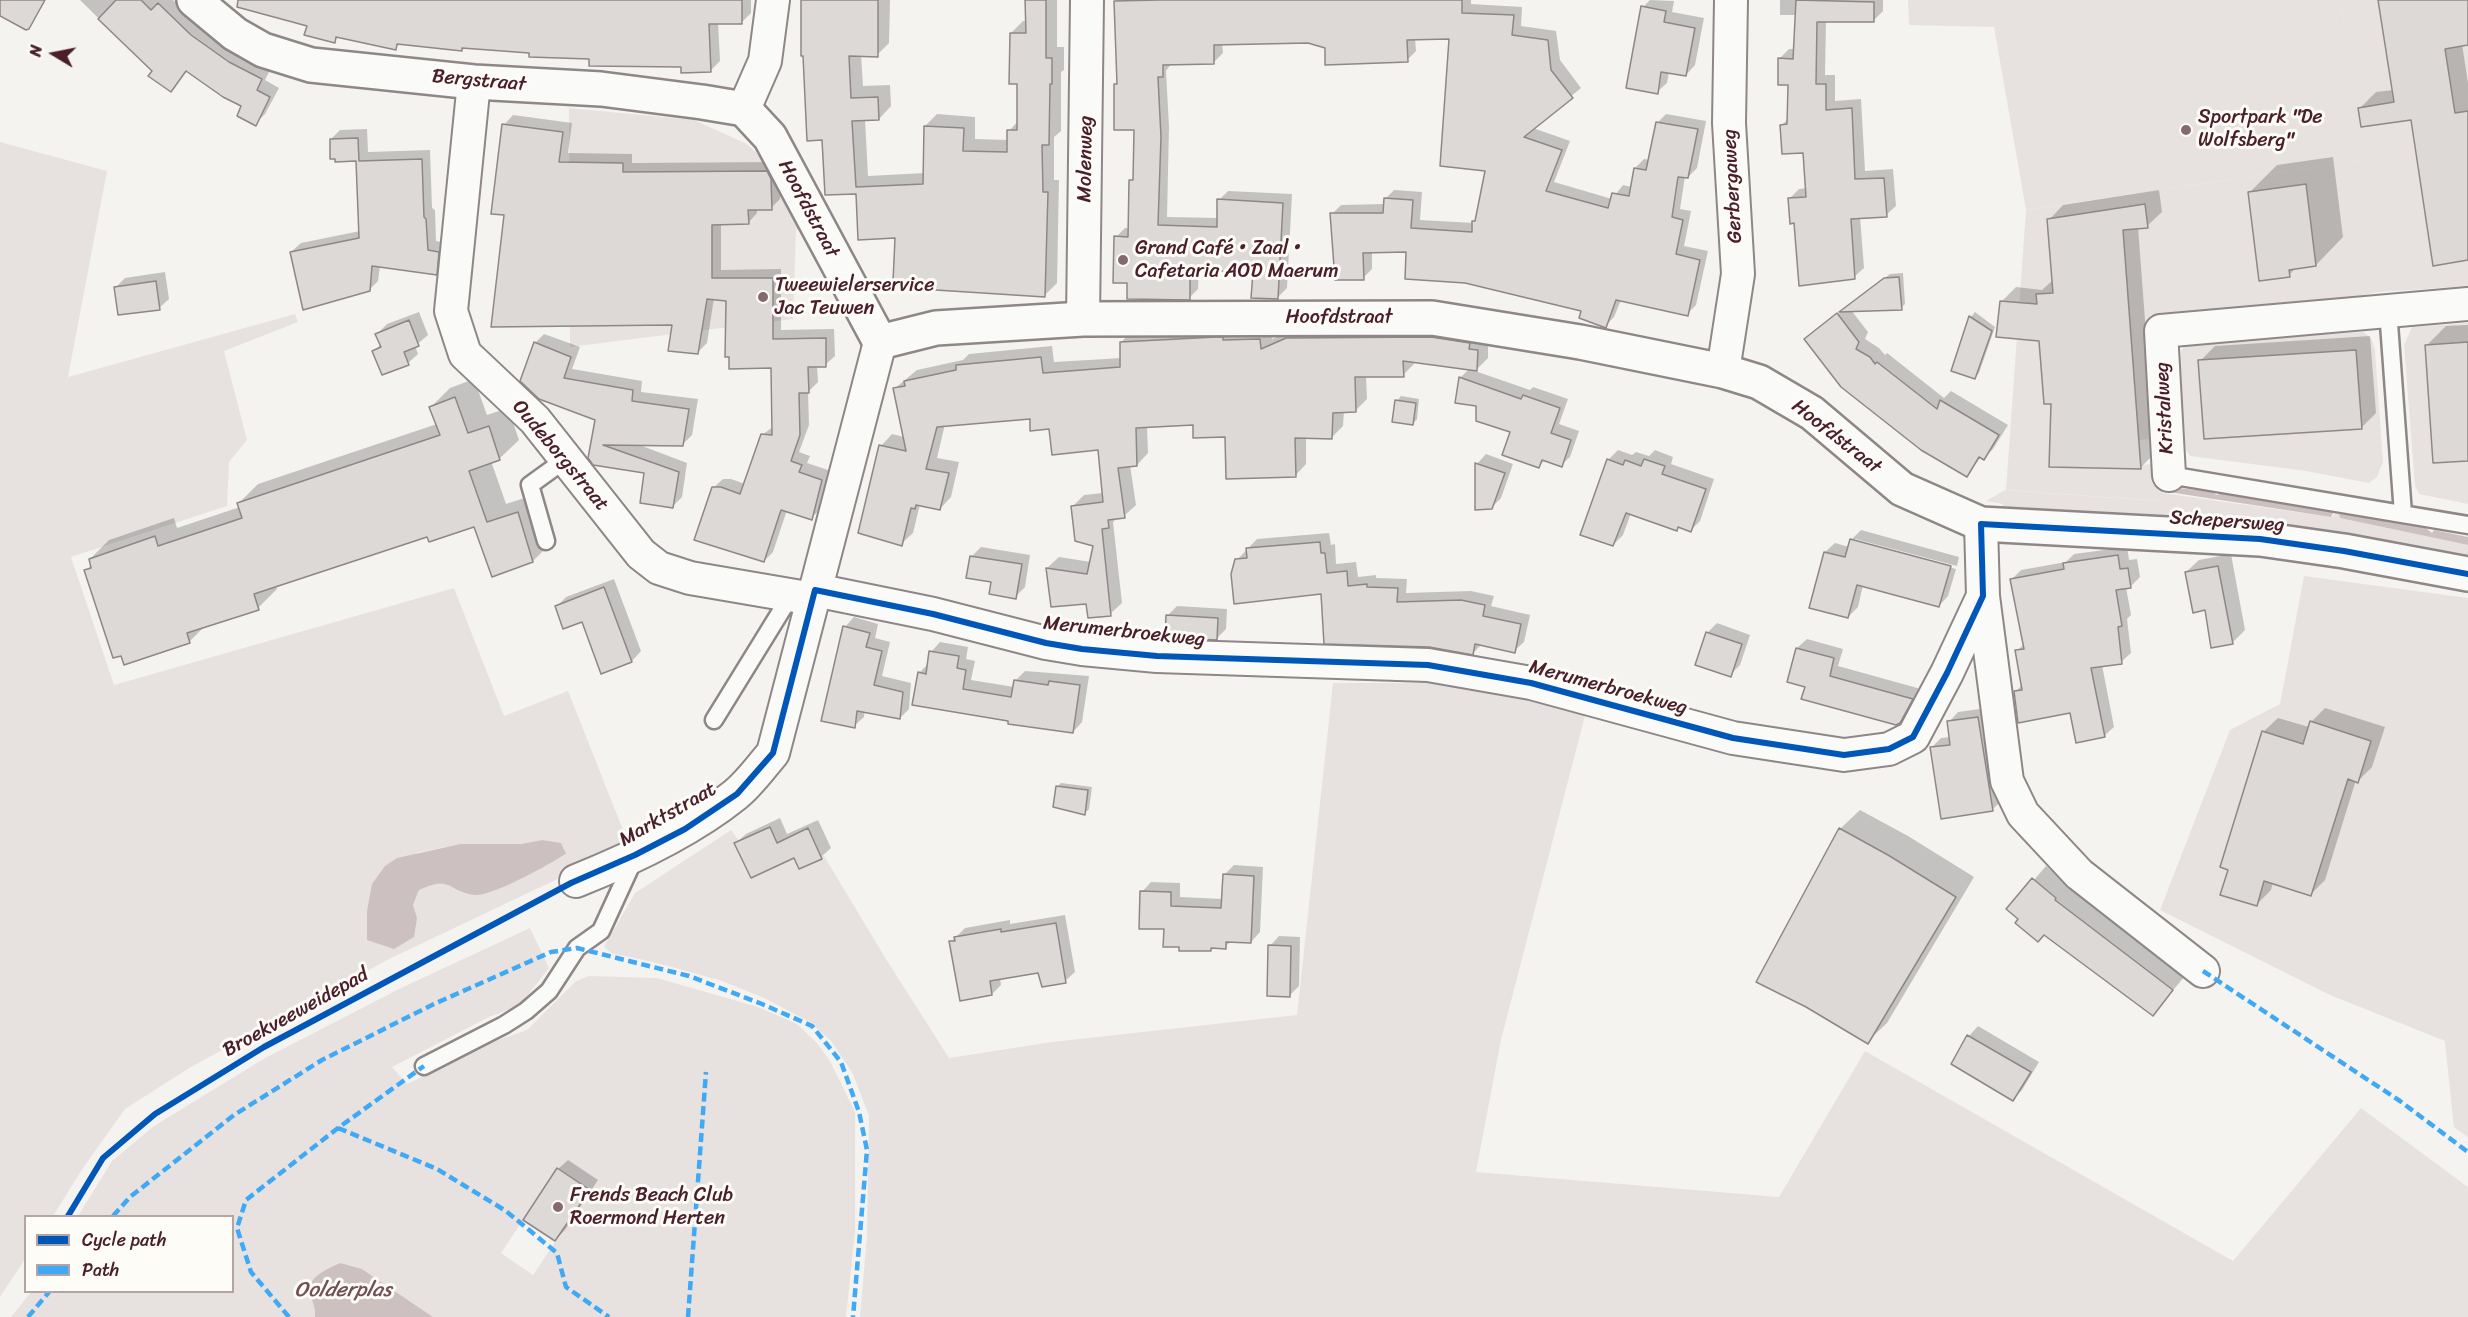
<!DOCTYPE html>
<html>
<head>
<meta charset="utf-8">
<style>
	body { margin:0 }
	#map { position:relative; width:2468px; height:1317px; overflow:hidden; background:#f5f3f0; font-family:Sriracha,sans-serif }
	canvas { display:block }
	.legend { position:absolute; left:24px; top:1215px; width:210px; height:78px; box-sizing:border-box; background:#fdfcf7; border:2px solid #b5a4a5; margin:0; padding:8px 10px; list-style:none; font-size:18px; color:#4a1f2b }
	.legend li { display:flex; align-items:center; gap:12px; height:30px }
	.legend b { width:30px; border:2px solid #b5a4a5 }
	.north { position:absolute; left:24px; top:24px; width:60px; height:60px; -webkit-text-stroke:4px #fdfcf7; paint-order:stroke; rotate:280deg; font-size:16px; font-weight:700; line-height:24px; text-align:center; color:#4a1f2b }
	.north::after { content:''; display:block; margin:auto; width:21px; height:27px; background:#4a1f2b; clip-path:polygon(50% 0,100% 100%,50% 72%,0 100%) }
</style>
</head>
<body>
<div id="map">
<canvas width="2468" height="1317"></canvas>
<ul class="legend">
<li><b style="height:8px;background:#0057b8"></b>Cycle path</li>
<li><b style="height:8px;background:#3fa9f5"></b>Path</li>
</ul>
<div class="north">N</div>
</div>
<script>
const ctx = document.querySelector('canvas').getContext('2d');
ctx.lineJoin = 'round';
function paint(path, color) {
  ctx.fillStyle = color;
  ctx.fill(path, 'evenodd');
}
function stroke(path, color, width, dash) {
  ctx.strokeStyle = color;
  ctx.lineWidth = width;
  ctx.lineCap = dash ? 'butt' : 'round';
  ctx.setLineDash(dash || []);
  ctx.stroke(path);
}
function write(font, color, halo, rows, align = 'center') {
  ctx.font = font + ' Sriracha,sans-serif';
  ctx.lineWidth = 6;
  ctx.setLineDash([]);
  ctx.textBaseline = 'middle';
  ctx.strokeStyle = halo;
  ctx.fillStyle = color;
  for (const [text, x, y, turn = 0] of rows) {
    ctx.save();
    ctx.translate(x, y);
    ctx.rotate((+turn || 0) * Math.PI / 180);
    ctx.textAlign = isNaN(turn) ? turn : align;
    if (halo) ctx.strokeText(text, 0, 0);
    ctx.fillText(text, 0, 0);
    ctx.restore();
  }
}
const built = new Path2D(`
	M2341,0H2468V286L2379,292L2318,303L2150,315L2158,432L2152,439L2139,440L2141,465L2154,464L2160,485V501L2006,490L2026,210L2363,160Z
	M569,108L694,120L747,144L782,177L803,228L796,230L793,319L570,347Z
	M2468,323V504L2419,494L2415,486L2404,345L2412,327Z
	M2364,332L2372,340L2375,351L2383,462L2377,477L2369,483L2306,471L2190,456L2186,450L2179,362L2181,351L2186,344Z
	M2304,576L2468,598V1137L2454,1127L2445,1041L2330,995L2160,910L2230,730L2280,704Z`);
const green = new Path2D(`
	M1908,0H2341L2364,160L2026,210L1994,27L1909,25Z
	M0,142L107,171L68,377L295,314L298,322L224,351L247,440L229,462L227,506L71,557L114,685L454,588L504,716L568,691L629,845L387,960L191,1067L125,1109L83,1168L53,1216H26L25,1259L0,1297ZM542,840L565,855C549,864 493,896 476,895C449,893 452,874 419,889L413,906L416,853L460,844H521Z
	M2160,484L2165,485L2162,491L2163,493L2331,517L2334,515V511L2286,504V500L2349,513L2340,518L2468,545V559L2002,509L2003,504L1986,501L2005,490L2159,501Z
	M1333,683H1465L1587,708L1501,1040L1476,1172L1779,1197L1865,1051L2233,1261L2361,1108L2468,1187V1317H860L867,1235L869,1116L853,1074L831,1041L810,1022L764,998L722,981L657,963L611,953L604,947L635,893L731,830L749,854L798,858L824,856L886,959L949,1058L1052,1042L1297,1015Z
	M530,928L549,968L519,1006L489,1017L392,1067L407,1084L498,1040L527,1030L576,981L589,976L657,978L758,1007L797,1024L817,1043L830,1061L855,1112V1232L846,1317H433L362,1269L309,1290L316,1309L315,1317H11L31,1292H232V1216H78L112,1161L154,1126L265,1058L401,988ZM557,1169L590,1190L533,1275L501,1253Z
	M2445,1041L2468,1045V1137L2454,1127Z`);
const water = new Path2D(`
	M2170,487L2214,492L2216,495L2223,493L2280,500L2282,503L2289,501L2333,509L2334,511L2331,517L2162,491L2163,488Z
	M2339,512L2426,528L2432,533L2434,530L2468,537V545L2340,518Z
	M542,840L561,843L566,854C550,864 493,896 476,895C449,893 452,874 419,890L413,905L417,918L414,937L394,949L367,940V911L372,884L385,866L397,858L460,844H521Z
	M340,1263L362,1269L433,1317H315C316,1307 312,1302 310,1293C307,1276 328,1269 340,1263Z`);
const shadow = new Path2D(`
	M80,0H173L200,26L270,70L265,80L279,88L265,114L255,124L243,105L188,70L171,90Z
	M246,0H751V13L742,22H718L720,61L710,71L682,65L464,47L461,49L401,43L395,48L340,36L334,41L309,25Z
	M803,0H890L889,43L877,55H861L863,86L890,85L891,106L879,119H865L868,176L925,173V126L937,114L975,117V139L1008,140L1009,131L1018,121V82L1011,33L1023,21H1027L1026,0H1057V47H1064V70L1061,72V131L1054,137V180H1059L1057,283L1045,295L922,281L897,237L857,192L824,139Z
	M1117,0H1471V4L1522,7L1521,26L1556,31L1560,60L1581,88L1533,128L1570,141L1554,182L1612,199L1623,185L1632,187L1635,168L1644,159L1650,160L1657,123L1666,114L1706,121L1697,168L1688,177L1685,176L1680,209L1691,211L1684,246L1708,251L1696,305L1687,314L1621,300L1614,317L1605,326L1583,310L1408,250L1372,251V269L1363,278L1332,214L1341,205L1385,204V199L1394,190L1422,192L1420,220L1474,223L1477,218L1487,169L1450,38H1415L1416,51L1407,60L1327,47L1308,41L1222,43L1223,53L1214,62L1171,64L1166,71L1169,127L1167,217L1218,218L1219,200L1228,191L1292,194L1287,288L1278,297L1254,270L1199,268L1198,289L1189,298L1128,282L1116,237L1125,228H1130L1131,181L1135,177V129L1116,84L1118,82L1115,2Z
	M1650,0L1674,1L1672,12L1704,18L1695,65L1686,75L1669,72L1667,83L1657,92L1643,7Z
	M1780,0H1883V11L1873,21L1826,20L1825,75H1835V101L1861,99L1865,171L1893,169L1896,206L1886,215L1860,217L1864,268L1854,277L1795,222L1789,199L1799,189L1807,188L1804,151L1782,125L1789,118V84L1779,59L1789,49H1795L1797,15H1780Z
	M2380,0H2468V44H2462L2468,83V259L2412,118L2360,108L2376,92L2394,90Z
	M513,115L572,123L568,153L632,154V163L776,162L780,169V199L771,208H757V213L748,223H721V270L781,269V330L834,329L835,356L825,365H817L818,382L808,392L809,425L799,452L810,456L807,463L831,471L821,509L811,518L787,510L773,552L764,561L713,488L723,479H731L745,484L762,435L774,426L773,366L727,300L714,298L707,343L697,353L673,323L506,214L504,125Z
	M367,129L368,152L430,150L432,208L435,210L436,241L447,243L445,264L436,273L380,266L378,281L369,290L291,252L301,243L360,231L358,160L331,139L340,130Z
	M2333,157L2343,237L2316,265L2297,267L2289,275L2249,193L2277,165Z
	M2159,190L2162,212L2147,226L2138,227L2155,453L2140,468L2052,402L2041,340L2001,302L2016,287L2042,290L2053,280L2049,220L2063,205Z
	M165,272L169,299L159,308L116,287L125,278Z
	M1903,273L1905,304L1901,308L1851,310L1868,332L1865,339L1879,348L1885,355L1887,353L1944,398L1951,391L2008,425L1993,449L1984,458L1981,457L1967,475L1806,339L1890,274Z
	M419,312L428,335L415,346L418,354L408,363L374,351L381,344L377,334L387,324Z
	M1975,312L1995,327L1979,373L1975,378L1953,371L1971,317Z
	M2468,325V459L2426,346L2446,326Z
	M1443,326L1488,339V358L1475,371L1530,390L1533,387L1568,399L1559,424L1579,431L1570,457L1561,465L1545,460L1539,466L1512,431L1478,404L1460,378L1470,368L1414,361V364L1403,375L1366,376L1367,399L1355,411H1344L1343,426L1332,437H1306V464L1295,476L1226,436L1194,423L1147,426L1148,453L1137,465H1130L1136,505L1124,516L1118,517L1113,522L1122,603L1110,614L1088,602L1052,606L1047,568L1059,557L1091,562L1095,544L1073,506L1084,495L1103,493L1099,448L1031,417L945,424L937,458L959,462L951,497L940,509L920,504L913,533L901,544L881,446L892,434L904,437L894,389L917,370L963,360L969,354L1052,346L1054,362L1122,358L1121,342L1133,331L1271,328L1272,339L1299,328Z
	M544,334L580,347L572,369L642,381L641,392L698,399L692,435L682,445L637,444L687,463L682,497L672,507L646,472L594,463L596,419L535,343Z
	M2370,336L2376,413L2361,428L2200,361L2215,346Z
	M474,379L487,415L508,408L519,440L499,459L491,461L506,504L537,494L552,542L533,561L475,525L428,535L276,585L277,589L258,608L206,625L190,641L125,663L86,571L92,564L90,559L109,540L174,518L177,528L240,507L239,503L258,484L437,424L431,407L450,388Z
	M1401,396L1419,399L1417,419L1413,424L1397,401Z
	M1618,450L1632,455L1636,452L1649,456L1655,450L1673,457L1671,464L1714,479L1700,521L1691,530L1679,526L1677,529L1631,513L1623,535L1613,545L1608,460Z
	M1486,454L1513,464L1501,498L1491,508L1477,464Z
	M1861,530L1959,557L1957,566L1855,539V542L1956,569L1948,596L1939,606L1863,585L1858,607L1848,617L1825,552L1835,543L1849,547L1851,540Z
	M1329,533L1331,545L1335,544L1336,564L1356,562L1358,577L1376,575V578L1407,579L1406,593L1471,591L1494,596L1491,606L1530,615L1524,642L1514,651L1482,644L1473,653L1237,560L1257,539Z
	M981,547L1030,555L1025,587L1015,597L993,581L971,557Z
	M2127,547L2129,560L2137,559L2140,577L2130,587H2126L2131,615L2127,619L2131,653L2121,662L2102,665L2114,727L2104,736L2071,712L2015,692L2023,684L2017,651L2025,643L2012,579L2021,570L2066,562L2074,554Z
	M2231,554L2245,630L2232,643L2186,572L2199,560Z
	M614,579L641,651L632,661L602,672L583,620L556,607L566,597Z
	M1177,606L1227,609L1226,629L1217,638L1167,616Z
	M854,617L878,624L875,638L890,642L882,676L911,683L909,709L900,718L865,710L864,717L854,726L845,627Z
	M1717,623L1750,635L1740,665L1730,675L1707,633Z
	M1807,639L1843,649L1838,666L1921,689L1909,712L1899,722L1806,686L1797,648Z
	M940,642L968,647L966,659L975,661L971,680L1014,687L1015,681L1025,671L1089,676L1082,722L1073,732L1010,720L919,673L929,663L931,652Z
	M1987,708L2002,800L1992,810L1931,748L1941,738L1951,737L1949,722L1958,712Z
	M2325,708L2385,727L2372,767L2358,781L2356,780L2325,880L2311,894L2273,882L2271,890L2256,905L2263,732L2278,718L2309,727L2311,722Z
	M1061,783L1092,787L1089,809L1084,814L1057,787Z
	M1860,810L1908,836L1974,877L1887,1023L1867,1042L1840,829Z
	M780,818L787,834L818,820L831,848L821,857L800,867L795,856L736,843L746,834Z
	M1234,865L1263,867L1260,932L1251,942L1231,941L1225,947H1213L1210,950L1180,946L1142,892L1151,882L1180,883V897L1223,899L1224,875Z
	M2046,866L2068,885L2066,886L2185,976L2153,1014L2009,909Z
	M1065,915L1075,972L1065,981L1039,971L1000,978L1001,985L992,994L951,942L965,928L1010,920V924Z
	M1279,936L1300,937L1299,986L1290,995L1270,946Z
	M1978,1026L2039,1062L2022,1090L2013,1099L1953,1063L1969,1036Z
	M568,1160L598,1180L565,1230L555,1240L558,1169Z`);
const building = new Path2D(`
	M0,0H45L29,29L26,30L0,16Z
	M116,0H141L151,10L158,3L191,35L229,62L262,79L257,90L270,97L256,126L237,116L241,106L223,97L186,71L171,92L148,76L152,71L98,19Z
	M238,0H742V24H709L711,72L681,73V67L589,66V59L529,57V53L462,48V51L397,44L396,50L336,37L335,43L304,35L307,26L237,7Z
	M801,0H878V57L849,56L851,98L878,97L879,120L852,121L856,187L923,184L924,126L964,128L963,151L1007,152V130H1017V84H1009L1010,33H1026L1025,0H1046V58H1052V84H1050L1049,145H1042L1043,192H1048L1045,297L920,289V283L893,282L895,238L858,240L856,194L825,195L822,140L807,141L803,56H801Z
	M1159,0H1462V13L1514,15L1512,35L1548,40L1551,70L1573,98L1524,137L1562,150L1546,191L1608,208L1612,193L1629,196L1634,168L1646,170L1656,122L1698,129L1688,178L1678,177L1672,217L1683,220L1676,254L1700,260L1688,316L1616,300L1606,328L1579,318L1581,311L1465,283L1405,279L1406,252L1363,253L1364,280H1335L1330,213H1383L1384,198L1413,200L1411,228L1472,232V221H1475L1485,171L1440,166L1449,39L1407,40L1408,62L1325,65V48L1308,43L1214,45V64L1163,65V77H1158L1161,137L1158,225L1217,227V199L1283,203L1278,299L1251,298L1253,272L1190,270V300L1127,299V283H1113L1114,236L1128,237L1129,180H1133L1134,130H1114V84H1117L1114,1Z
	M1796,0L1874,2V22H1817L1816,84H1826V110L1852,108L1855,179L1884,178L1887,217L1851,219L1855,279L1799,286L1794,223L1790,224L1788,198L1806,197L1803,153L1782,154L1780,125L1787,124L1788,85H1778V58L1793,59Z
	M2378,0H2468V45L2445,49L2455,113L2468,111V260L2433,266L2411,120L2361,127L2358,108L2394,102Z
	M1641,6L1666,11L1664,22L1695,28L1686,76L1661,72L1658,94L1626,88Z
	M502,124L563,132L559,162L623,163V172L767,171L771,179L772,210H748L749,224L712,225V278H773V339L826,338V367H808L809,393H799L800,435L791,461L802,465L799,472L822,480L812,520L781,510L764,562L694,540L712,487H721L740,494L761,434L772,435L771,368L729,369V357H725L726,301L707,299L698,354L668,351L672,325L491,327L504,215L491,214Z
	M358,138L359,161L422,159L424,217L426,219L428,250L439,252L437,275L372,266L370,291L303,310L290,252L359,238L356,161L335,162V159H330V139Z
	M2306,184L2316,266L2289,270L2290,277L2259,281L2248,192Z
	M2145,204L2148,228L2123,230L2141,469L2049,467L2051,404H2044L2039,341L1996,337L2000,301L2037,304L2036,294L2053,293L2047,219Z
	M1899,277L1902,310L1839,312L1884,278Z
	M156,281L160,310L118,315L114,287Z
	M1837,313L1859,342L1856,349L1870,357L1875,364L1877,362L1937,409L1940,400L1999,435L1984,460L1979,457L1967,477L1921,450L1841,387L1804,339Z
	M1969,316L1992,331L1975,379L1951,371Z
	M409,320L419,346L404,352L409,365L382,375L372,351L381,347L375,334Z
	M1216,337H1223V340L1260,339L1261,349L1286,338L1431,337L1470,343L1469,349L1478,350L1477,371L1403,361L1404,377H1355L1356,412L1333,413L1332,439L1295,438L1296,477L1226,479L1225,437L1193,438V425L1136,428L1137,466L1118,468L1125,518L1108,520L1109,528L1102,529L1111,616L1088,618L1086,604L1051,607L1046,568L1087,574L1093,546L1075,541L1071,506L1103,502L1098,450L1052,455L1049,429L1030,431V419L937,427L926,469L949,473L940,510L916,505L915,509L911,508L902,546L858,533L879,445L906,451L893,388L905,386L904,381L956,370V365L1041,357L1043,373L1120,367V342Z
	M534,342L571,357L564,378L633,390L632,401L689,409L683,446L603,445L679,472L673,508L640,503L644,473L593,465L588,458L595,420L539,399L520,381Z
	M2468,342V461L2433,463L2425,345Z
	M2356,350L2362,429L2204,439L2198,360Z
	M1459,377L1521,399L1523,395L1560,408L1551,433L1571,440L1562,467L1542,460L1539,468L1502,455L1510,432L1476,421V406L1455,403Z
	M455,397L468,433L489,426L500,460L469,471L487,522L518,512L533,562L492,577L474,527L429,542L427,537L254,594L259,610L187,633L190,643L124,665L121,656L113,658L84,570L91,568L89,559L155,536L158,546L242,518L237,503L440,435L429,407Z
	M1395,400L1416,403L1413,425L1392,422Z
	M1607,459L1623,465L1625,460L1641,466L1644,459L1665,466L1662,474L1706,489L1691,532L1678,527L1677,531L1626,513L1613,546L1580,535Z
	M1475,463L1505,473L1492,509L1475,510Z
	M1850,539L1951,566L1939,607L1857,585L1848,618L1809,608L1824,552L1845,557Z
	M1320,542L1321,553H1325L1327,573L1347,571L1348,586L1367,584V587L1398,588L1397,602L1461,600L1485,605L1483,616L1521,624L1515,653L1475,644L1473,655L1429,647L1324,644L1321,594L1234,604L1231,574L1235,559L1247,558L1246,548Z
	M2118,555L2120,569L2128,568L2131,588L2116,590L2122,626L2118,627L2122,664L2091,668L2105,737L2076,743L2070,713L2018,723L2014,691L2022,690L2015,650L2024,649L2010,579L2064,569L2063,563Z
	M970,556L1022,564L1016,599L989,594L991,582L966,578Z
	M2218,566L2233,644L2211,648L2205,610L2193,613L2185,572Z
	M604,587L632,662L601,674L582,622L563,629L555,606Z
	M1166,615L1218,618L1217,640L1165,638Z
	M843,626L870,633L866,647L882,651L874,685L903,692L900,719L857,711L855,728L821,721Z
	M1706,632L1742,644L1731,677L1695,665Z
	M1796,648L1834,658L1830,676L1913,699L1900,723L1896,725L1801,699L1805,687L1787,682Z
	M929,651L959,656L957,668L966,670L963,689L1011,697L1014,680L1048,685L1049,681L1080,685L1073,733L1008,724V721L912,705L918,672L926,674Z
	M1978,717L1993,811L1941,819L1930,747L1950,745L1947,721Z
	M2310,721L2371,741L2358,783L2348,779L2311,896L2264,881L2257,906L2220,895L2228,870L2220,867L2262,731L2303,744Z
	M1056,786L1088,790L1085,815L1053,807Z
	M770,827L777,843L808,828L822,859L799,869L794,858L751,878L734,843Z
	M1839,828L1888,855L1956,897L1868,1044L1806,1007L1756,982Z
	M1223,874L1254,876L1251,943L1226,942V949L1211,948V951H1179V947H1163L1164,929H1139L1140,891L1171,892V906L1221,908Z
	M2032,878L2056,898L2055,900L2173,990L2153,1016L2044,935L2038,942L2015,923L2018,919L2006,909Z
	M1056,923L1066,983L1042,987L1038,973L990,981L992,995L960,1001L949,941H955L954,937L1001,929V932Z
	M1268,945L1291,946L1290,997L1267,996Z
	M1967,1035L2031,1072L2013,1101L1951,1064Z
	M557,1168L590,1190L555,1241L523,1220Z`);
const lane = new Path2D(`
	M2388,310L2403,514
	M2169,475L2468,525
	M546,541L530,485L566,459
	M714,720L791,595
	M424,1066L504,1025L526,1011L549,991L577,948L601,931L635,857`);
const street = new Path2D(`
	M474,82L451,311L465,354L535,420L641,554L659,568L690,578L813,599
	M744,109L765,61L773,0
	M1083,319L1087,0
	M1723,371L1738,274L1729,123L1731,0
	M2169,475L2161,331L2468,304
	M1981,524L1983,596L2007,781L2023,814L2079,874L2203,971
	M815,590L933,614L1046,643L1082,649L1157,656L1428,665L1531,683L1733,738L1844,755L1889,749L1913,737L1947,673L1983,596
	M576,881C631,859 689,832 735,795C749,784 761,767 773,753L880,342`);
const secondary = new Path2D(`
	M194,0L235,34L263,50L311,65L474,82L601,89L702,102L744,109L770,137L880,342L936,328L1083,319L1432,318L1580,342L1723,371L1759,382L1812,413L1902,489L1981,524L2260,539L2344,551L2468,574`);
const quiet = new Path2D(`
	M2203,971L2400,1101L2468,1152
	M338,1128L437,1169L506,1211L557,1253L566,1287L609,1317
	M113,1216L130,1197L234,1115L322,1060L434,1004L551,952L577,948L689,976L762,1004L812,1026L841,1062L859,1112L867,1150L853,1317
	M28,1317L49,1292
	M289,1317L251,1272L237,1228L246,1200L338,1128L424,1066
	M688,1317L706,1072`);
const cycleway = new Path2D(`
	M68,1216L103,1158L155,1114L264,1047L571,883L635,855L685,829L737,794L773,753L815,590L933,614L1046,643L1082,649L1157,656L1428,665L1531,683L1733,738L1844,755L1889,749L1913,737L1947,673L1983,596L1981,524L2260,539L2344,551L2468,574`);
const markers = [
	[2186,130,6,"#866970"],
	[1123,260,6,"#866970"],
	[763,297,6,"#866970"],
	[558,1207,6,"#866970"]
];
const streetNames = [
	["Bergstraat",479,81,5],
	["Molenweg",1086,159,-89],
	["Gerbergaweg",1733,186,-93],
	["Hoofdstraat",808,209,62],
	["Hoofdstraat",1339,318],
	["Kristalweg",2165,408,-93],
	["Hoofdstraat",1836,437,38],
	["Oudeborgstraat",560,456,50],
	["Schepersweg",2227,522,4],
	["Merumerbroekweg",1124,632,6],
	["Merumerbroekweg",1608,688,15],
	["Marktstraat",668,815,-30],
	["Broekveeweidepad",296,1013,-29]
];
const poiNames = [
	["Sportpark \"De",2198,118],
	["Wolfsberg\"",2198,141],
	["Grand Café • Zaal •",1135,249],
	["Cafetaria AOD Maerum",1135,272],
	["Tweewielerservice",775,286],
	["Jac Teuwen",775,309],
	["Frends Beach Club",570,1196],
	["Roermond Herten",570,1219]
];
const waterNames = [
	["Oolderplas",343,1291]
];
paint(built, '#e7e2df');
paint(green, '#e7e2e0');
paint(water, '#ccc1c0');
paint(shadow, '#0003');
paint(building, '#dcd9d7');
stroke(building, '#8f8687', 1.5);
stroke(lane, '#8f8687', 21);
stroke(street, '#8f8687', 36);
stroke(secondary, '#8f8687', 38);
stroke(lane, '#fafaf8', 16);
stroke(street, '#fafaf8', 32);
stroke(secondary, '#fafaf8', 33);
stroke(quiet, '#3fa9f5', 4.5, [9, 4.5]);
stroke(cycleway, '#0057b8', 6);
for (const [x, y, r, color] of markers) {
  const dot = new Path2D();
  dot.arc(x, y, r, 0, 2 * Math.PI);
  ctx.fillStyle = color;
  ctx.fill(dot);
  stroke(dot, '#fdfcf7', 2);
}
write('20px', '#4a1f2b', '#fdfcf7', streetNames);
write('20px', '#4a1f2b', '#fdfcf7', poiNames, 'left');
write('italic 21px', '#725058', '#fdfcf7', waterNames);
</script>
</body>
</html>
